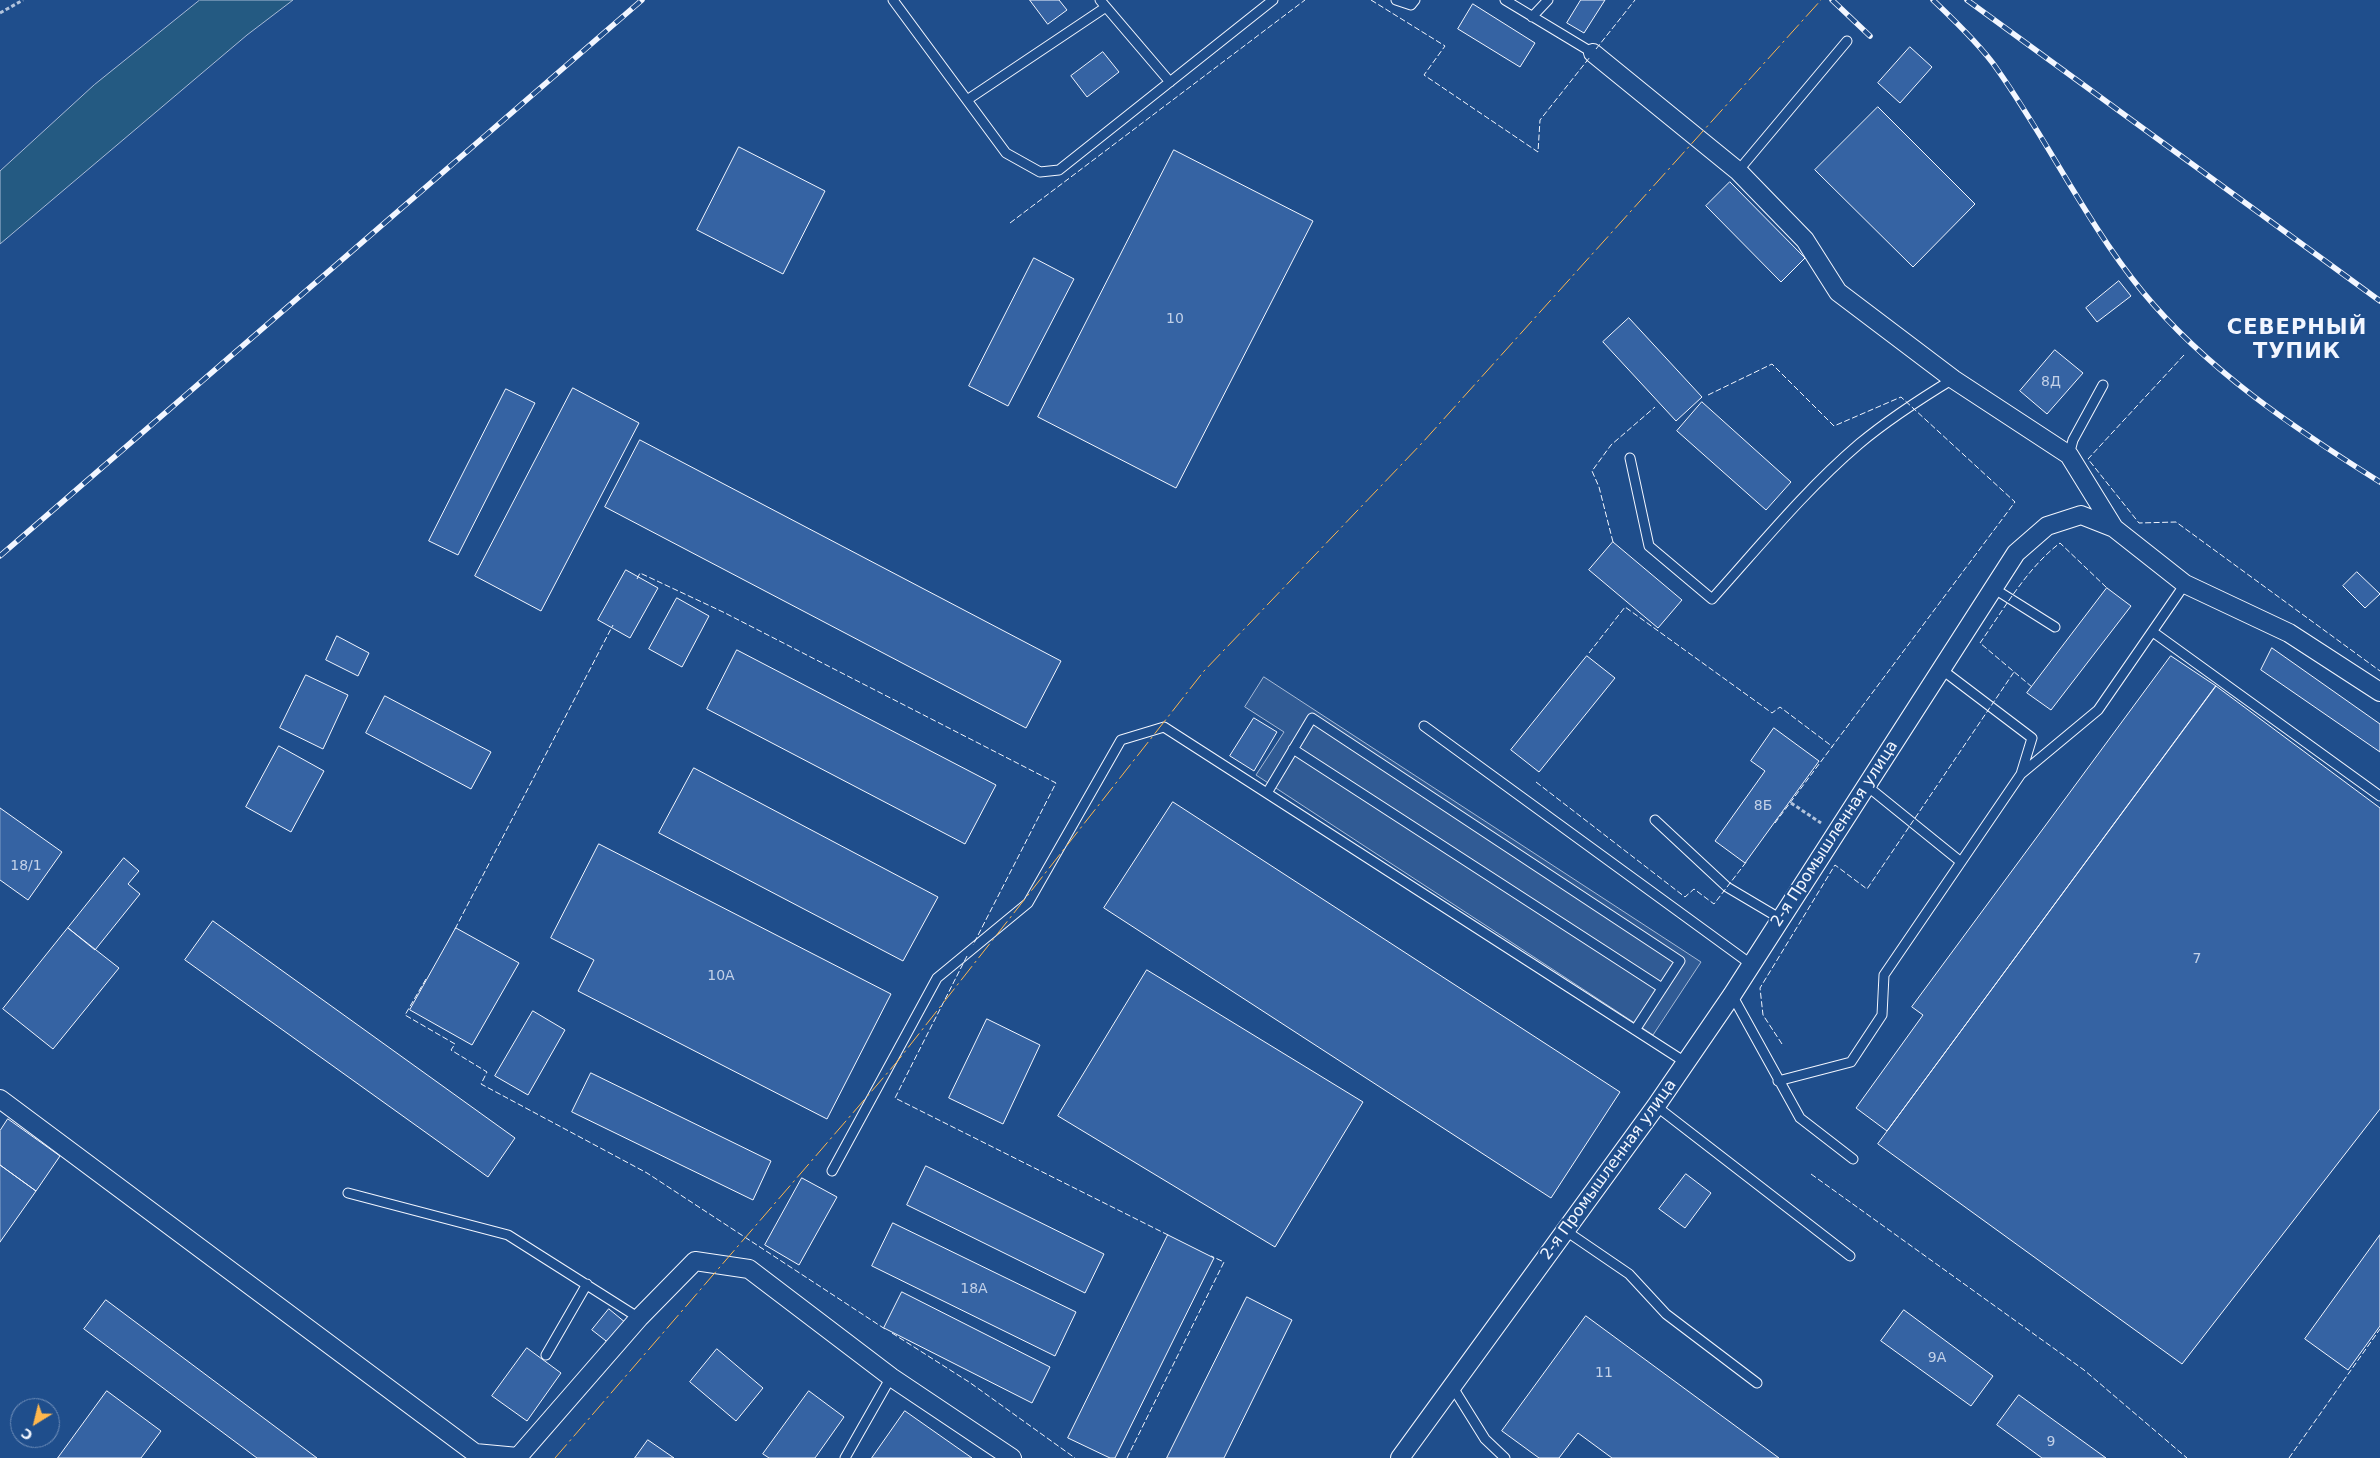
<!DOCTYPE html>
<html>
<head>
<meta charset="utf-8">
<style>
	body { margin:0 }
	#map { position:relative; width:2380px; height:1458px; overflow:hidden; background:#1f4e8c; font-family:"DejaVu Sans",sans-serif }
	canvas { display:block }
	.north { position:absolute; left:10px; top:1398px; width:50px; height:50px; box-sizing:border-box; background:#1f4e8c; border:1px solid #7391ba; border-radius:50%; rotate:216deg; font-size:14px; font-weight:700; line-height:20px; text-align:center; color:#f2f6ff }
	.north::after { content:''; display:block; margin:auto; width:18px; height:22px; background:#ffb74d; clip-path:polygon(50% 0,100% 100%,50% 72%,0 100%) }
</style>
</head>
<body>
<div id="map">
<canvas width="2380" height="1458"></canvas>
<div class="north">С</div>
</div>
<script>
const ctx = document.querySelector('canvas').getContext('2d');
ctx.lineJoin = 'round';
function paint(path, color) {
  ctx.fillStyle = color;
  ctx.fill(path, 'evenodd');
}
function stroke(path, color, width, dash) {
  ctx.strokeStyle = color;
  ctx.lineWidth = width;
  ctx.lineCap = dash ? 'butt' : 'round';
  ctx.setLineDash(dash || []);
  ctx.stroke(path);
}
function write(font, color, halo, rows, align = 'center') {
  ctx.font = font + ' "DejaVu Sans",sans-serif';
  ctx.lineWidth = 4;
  ctx.setLineDash([]);
  ctx.textBaseline = 'middle';
  ctx.strokeStyle = halo;
  ctx.fillStyle = color;
  for (const [text, x, y, turn = 0] of rows) {
    ctx.save();
    ctx.translate(x, y);
    ctx.rotate((+turn || 0) * Math.PI / 180);
    ctx.textAlign = isNaN(turn) ? turn : align;
    if (halo) ctx.strokeText(text, 0, 0);
    ctx.fillText(text, 0, 0);
    ctx.restore();
  }
}
const green = new Path2D(`
	M200,0H293L247,35L0,244V171L94,85Z`);
const parking = new Path2D(`
	M1264,677L1701,962L1653,1035L1256,775L1284,732L1245,707Z`);
const building = new Path2D(`
	M1030,0H1059L1067,10L1048,24Z
	M1581,0H1605L1584,33L1567,23Z
	M1473,4L1535,43L1520,67L1458,29Z
	M1910,47L1932,67L1900,103L1878,83Z
	M1103,52L1119,72L1087,97L1071,76Z
	M1878,107L1975,204L1913,267L1815,170Z
	M739,147L825,191L783,274L697,230Z
	M1174,150L1313,221L1176,488L1038,417Z
	M1730,182L1805,258L1781,282L1706,206Z
	M1034,258L1074,279L1008,406L969,386Z
	M2119,281L2131,296L2097,322L2086,308Z
	M1629,318L1702,397L1676,421L1603,342Z
	M2055,350L2083,373L2047,414L2020,391Z
	M573,388L639,423L541,611L475,576Z
	M506,389L535,403L458,555L429,541Z
	M1702,402L1791,482L1766,510L1677,431Z
	M640,440L1061,661L1026,728L605,507Z
	M1613,542L1682,600L1658,628L1589,570Z
	M626,570L658,588L630,638L598,620Z
	M2357,572L2380,594L2365,608L2343,586Z
	M2107,588L2131,606L2051,710L2027,693Z
	M677,598L709,616L682,667L649,649Z
	M337,636L369,653L358,676L326,660Z
	M2272,648L2380,724V752L2261,670Z
	M737,650L996,785L965,844L707,709Z
	M1587,656L1615,678L1539,772L1511,750Z
	M2171,656L2216,686L1887,1131L1856,1108L1923,1015L1912,1007Z
	M306,675L348,695L323,749L280,728Z
	M2216,686L2380,808V1109L2182,1364L1878,1144Z
	M385,696L491,752L471,789L366,733Z
	M1254,718L1277,732L1254,771L1230,756Z
	M1774,728L1819,761L1745,863L1715,841L1765,771L1751,761Z
	M279,746L324,771L291,832L246,807Z
	M694,768L938,897L903,961L659,833Z
	M1173,802L1620,1092L1551,1198L1104,908Z
	M0,808L62,852L28,900L0,880Z
	M599,844L891,994L827,1119L578,991L594,960L551,938Z
	M124,858L139,871L128,884L140,894L95,950L68,928Z
	M213,921L515,1138L488,1177L185,960Z
	M68,928L119,968L53,1049L3,1009Z
	M456,928L519,963L472,1045L410,1010Z
	M1147,970L1363,1102L1275,1247L1058,1116Z
	M533,1011L565,1030L528,1095L495,1076Z
	M987,1019L1040,1045L1003,1124L949,1098Z
	M591,1073L771,1161L753,1200L572,1112Z
	M8,1119L60,1156L36,1191L0,1165V1131Z
	M0,1165L36,1191L0,1242Z
	M926,1166L1104,1254L1085,1293L907,1205Z
	M1686,1174L1711,1193L1685,1228L1659,1209Z
	M802,1178L837,1197L799,1265L765,1245Z
	M893,1223L1076,1312L1055,1356L872,1266Z
	M1168,1235L1214,1258L1115,1458H1110L1068,1438Z
	M2380,1235V1326L2348,1370L2305,1339Z
	M902,1292L1050,1367L1032,1403L884,1328Z
	M1247,1297L1292,1320L1224,1458H1167Z
	M106,1300L317,1458H257L84,1329Z
	M609,1309L626,1323L610,1344L592,1330Z
	M1904,1310L1993,1376L1971,1406L1881,1341Z
	M1586,1316L1779,1458H1612L1578,1433L1559,1458H1539L1502,1431Z
	M527,1348L561,1373L527,1421L492,1396Z
	M717,1349L763,1388L736,1421L690,1382Z
	M107,1391L161,1431L141,1458H58Z
	M809,1391L844,1417L815,1458H769L763,1454Z
	M2019,1395L2106,1458H2042L1997,1425Z
	M905,1411L972,1458H872Z
	M648,1440L674,1458H635Z`);
const path = new Path2D(`
	M0,13L23,0
	M1791,803L1821,823`);
const service = new Path2D(`
	M893,0L1006,153L1040,172L1059,170L1273,0
	M1100,0L1170,82
	M1396,0L1411,5L1415,0
	M1505,0L1593,53
	M1532,17L1548,0
	M967,100L1106,7
	M1738,171L1847,41
	M2069,455L2073,440L2103,385
	M1630,458L1649,546L1712,599C1759,547 1805,490 1859,444C1889,419 1920,399 1953,379
	M1993,588L2055,627
	M2153,632L2380,796
	M1941,669L2032,738L2021,774
	M1424,726L1752,965
	M1293,749L1662,988
	M1867,786L1961,862
	M1267,793L1312,718L1680,961L1635,1030
	M1655,820L1727,887L1781,919
	M1732,995L1800,1118L1853,1159
	M1778,1081L1851,1062L1882,1015L1884,975L2021,774L2098,710L2185,584
	M1656,1106L1850,1256
	M832,1171L937,978L1028,903L1121,740L1164,727L1685,1062
	M348,1193L508,1235L639,1318
	M1566,1231L1629,1274L1666,1314L1757,1383
	M546,1355L587,1284
	M1452,1386L1485,1439L1505,1458
	M845,1458L891,1377`);
const minor = new Path2D(`
	M1593,53L1738,171L1805,240L1838,292L1953,379L2069,455L2114,528
	M0,1099L475,1453L518,1457L639,1318L695,1261L749,1269L891,1377L1012,1458
	M1400,1458L1656,1106L1732,995L2016,553L2047,526L2081,515L2114,528L2185,584L2289,633L2380,692`);
const rail = new Path2D(`
	M1832,0L1870,36
	M1933,0C1952,18 1983,48 1997,69C2048,141 2086,222 2142,291C2207,370 2294,428 2380,482
	M1967,0L2380,301
	M0,556L642,0`);
const fence = new Path2D(`
	M1371,0L1445,46L1424,75L1538,152L1540,120L1590,57
	M1596,49L1635,0
	M1010,223L1305,0
	M2184,355L2088,459L2139,523L2176,522L2380,671
	M1708,395L1772,364L1834,426L1901,397L2015,502L1775,823
	M1613,542L1599,487L1592,471L1611,445L1655,407
	M637,579L640,573L723,612L1056,783L973,945
	M1589,653L1625,607L1772,713L1780,707L1833,747
	M2032,687L1980,643C2004,609 2027,568 2060,543L2107,588
	M1536,782L1685,897L1694,889L1714,904L1747,861
	M455,929L613,625
	M967,956L895,1098L1170,1236
	M426,979L405,1015L455,1044L451,1050L487,1072L481,1084L647,1173L885,1329
	M1782,1044L1763,1015L1760,988L1835,865L1867,889L2014,672
	M1811,1174L2084,1370L2187,1458
	M892,1333L969,1382L1075,1458
	M1127,1458L1224,1262L1211,1256
	M2289,1458L2380,1329`);
const power = new Path2D(`
	M555,1458L896,1063L1204,671L1423,442L1821,0`);
const numberNames = [
	["10",1175,319],
	["8Д",2051,382],
	["8Б",1763,806],
	["18/1",26,866],
	["7",2197,959],
	["10А",721,976],
	["18А",974,1289],
	["9А",1937,1358],
	["11",1604,1373],
	["9",2051,1442]
];
const streetNames = [
	["2-я Промышленная улица",1835,834,-57],
	["2-я Промышленная улица",1609,1170,-54]
];
const districtNames = [
	["СЕВЕРНЫЙ",2297,329],
	["ТУПИК",2297,353]
];
paint(green, '#245a82');
stroke(green, '#a8bbd7', 1);
paint(parking, '#305b95');
stroke(parking, '#a8bbd7', 1);
paint(building, '#3563a3');
stroke(building, '#f2f6ff', 1);
stroke(service, '#f2f6ff', 11);
stroke(minor, '#f2f6ff', 20);
stroke(path, '#b3c4dc', 3, [4, 2.5]);
stroke(service, '#1f4e8c', 9);
stroke(minor, '#1f4e8c', 18);
stroke(rail, '#f2f6ff', 5.5);
stroke(rail, '#1f4e8c', 4, [11]);
stroke(fence, '#f2f6ff', 1, [6, 2.5]);
stroke(power, '#ffb74d', 1, [18, 4, 2.5, 4]);
write('14px', '#c3d1e8', null, numberNames);
write('16px', '#f2f6ff', '#1f4e8c', streetNames);
ctx.letterSpacing = '1px';
write('bold 21px', '#f2f6ff', '#1f4e8c', districtNames);
ctx.letterSpacing = '0px';
</script>
</body>
</html>
